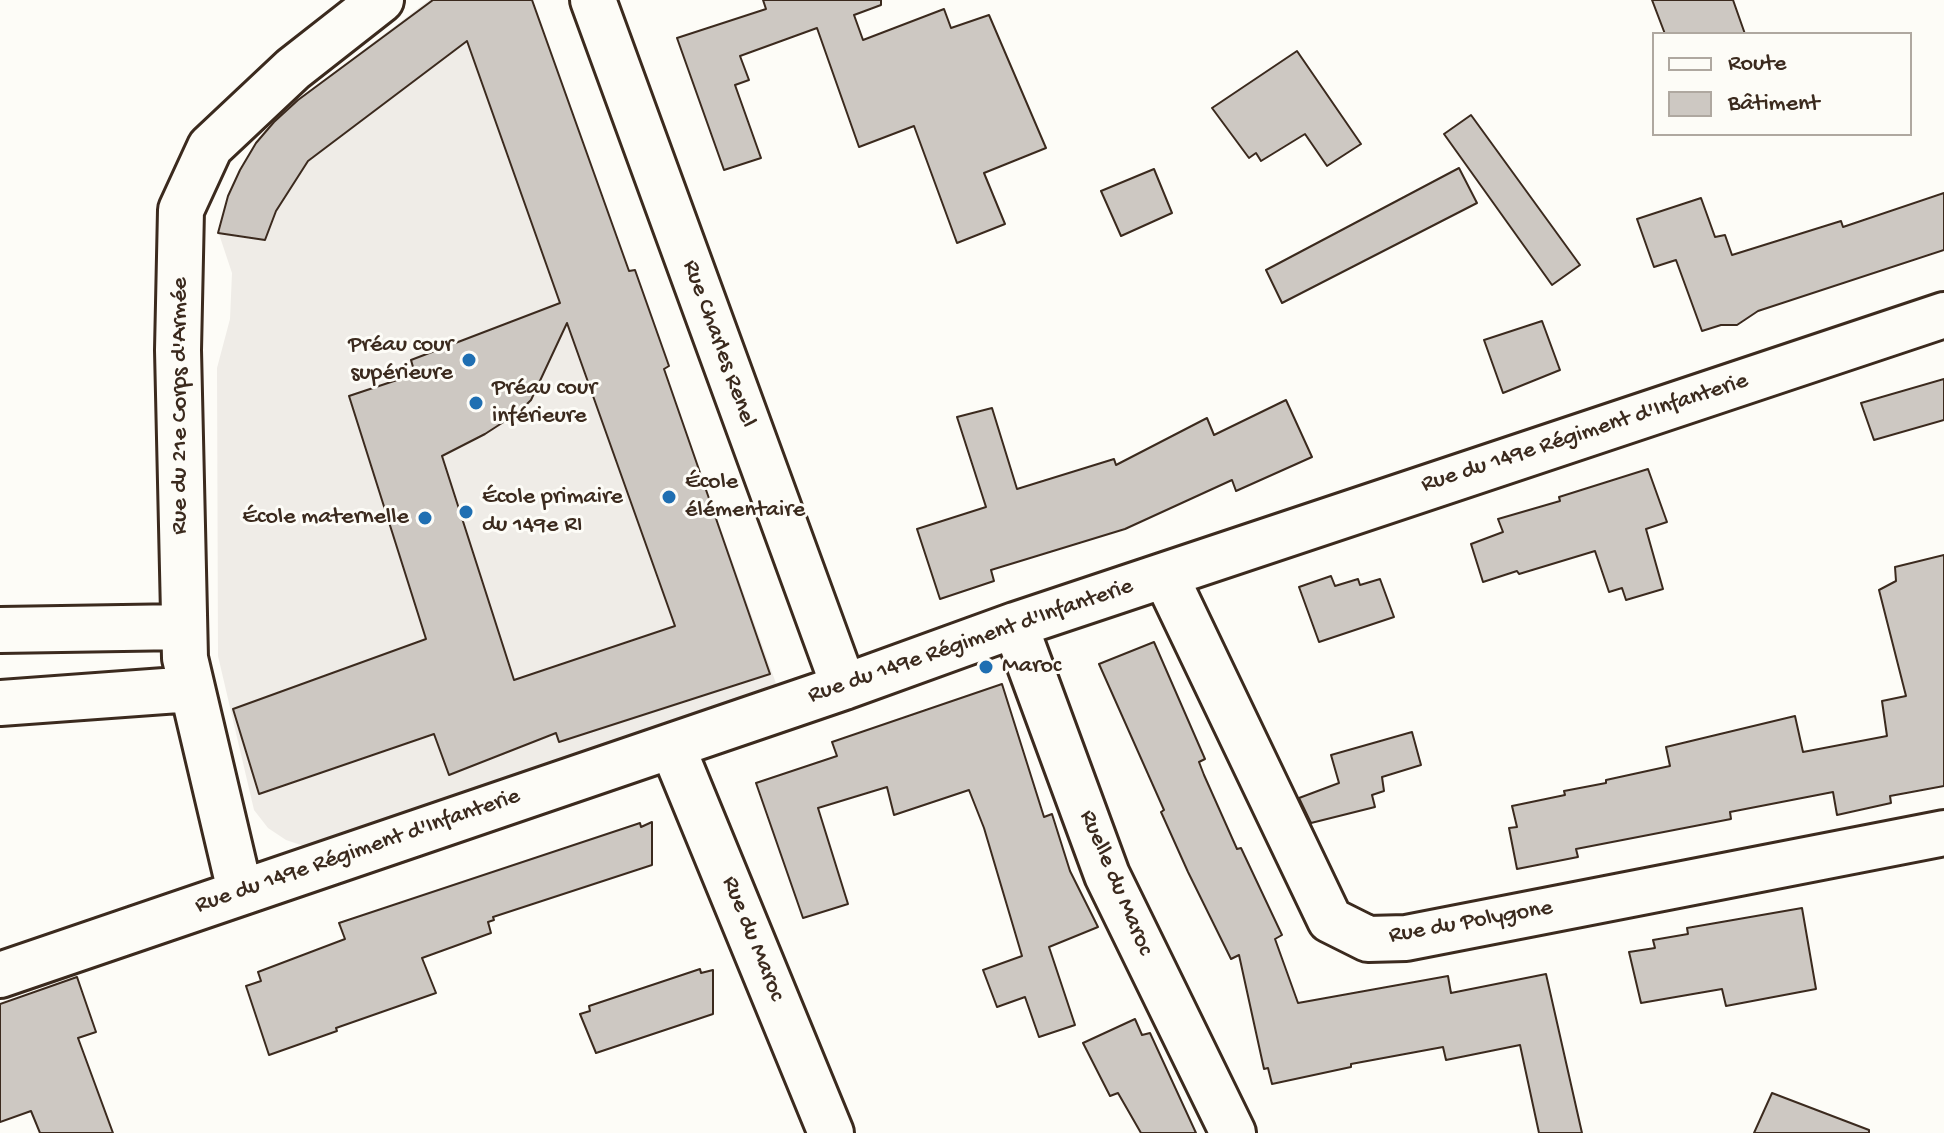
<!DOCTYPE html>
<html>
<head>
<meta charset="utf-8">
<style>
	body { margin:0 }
	#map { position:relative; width:1944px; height:1133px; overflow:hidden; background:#fdfcf7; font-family:"Gochi Hand",sans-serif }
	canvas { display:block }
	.legend { position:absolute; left:1652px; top:32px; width:260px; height:104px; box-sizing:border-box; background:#fdfcf7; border:2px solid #afa8a0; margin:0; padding:10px 14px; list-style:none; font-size:24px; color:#3b2a1e }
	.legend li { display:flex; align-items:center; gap:16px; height:40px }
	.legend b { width:40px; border:2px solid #afa8a0 }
</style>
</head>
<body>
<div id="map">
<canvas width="1944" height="1133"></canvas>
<ul class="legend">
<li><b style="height:10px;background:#fdfcf7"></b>Route</li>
<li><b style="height:22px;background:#cdc8c2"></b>Bâtiment</li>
</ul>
</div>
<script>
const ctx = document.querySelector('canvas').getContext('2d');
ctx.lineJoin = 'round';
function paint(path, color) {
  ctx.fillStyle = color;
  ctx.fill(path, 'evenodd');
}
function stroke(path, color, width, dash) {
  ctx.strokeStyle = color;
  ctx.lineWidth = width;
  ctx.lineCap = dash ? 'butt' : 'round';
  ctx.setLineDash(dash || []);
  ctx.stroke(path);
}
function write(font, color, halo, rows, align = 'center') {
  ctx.font = font + ' "Gochi Hand",sans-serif';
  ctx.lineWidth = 6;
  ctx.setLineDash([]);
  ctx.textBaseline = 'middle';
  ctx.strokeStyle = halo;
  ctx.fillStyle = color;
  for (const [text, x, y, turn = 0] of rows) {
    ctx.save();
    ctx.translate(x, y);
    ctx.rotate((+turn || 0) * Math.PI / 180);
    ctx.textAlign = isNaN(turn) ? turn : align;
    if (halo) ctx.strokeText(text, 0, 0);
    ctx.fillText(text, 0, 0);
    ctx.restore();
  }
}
const built = new Path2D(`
	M429,0H532L778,689L307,847L286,840L268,828L254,810L218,656L217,368L230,319L232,273L218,231L228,199L278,120L296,101Z`);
const building = new Path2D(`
	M433,0H532L629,271L635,270L669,366L664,369L770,674L559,742L556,733L449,775L434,734L259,794L233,709L426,639L349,396L415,374L411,360L560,303L467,41L308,161L276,211L265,240L218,233L228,196L240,170L256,143L274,122L298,100ZM567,323L675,626L514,680L442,456L485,434L519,412L531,400Z
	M763,0H881V5L854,15L863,40L944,9L951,28L989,15L1046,148L984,173L1005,224L957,243L914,126L859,147L817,28L740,56L749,80L735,85L761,158L724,170L677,38L766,9Z
	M1652,0H1733L1745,34H1665Z
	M1297,51L1361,144L1327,166L1305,134L1261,161L1256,153L1249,158L1212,108Z
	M1471,115L1580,265L1552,285L1444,134Z
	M1459,168L1477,203L1282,303L1266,270Z
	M1154,169L1172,213L1121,236L1101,191Z
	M1944,193V250L1758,311L1737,325H1721L1702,331L1676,260L1654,267L1637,219L1701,198L1715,237L1725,235L1732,255L1841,221L1843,227Z
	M1542,321L1560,370L1503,393L1484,340Z
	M1944,379V420L1874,440L1861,403Z
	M1286,400L1312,457L1236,491L1232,480L1125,529L991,570L994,581L940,599L917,529L986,507L957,417L992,408L1017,489L1114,459L1116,465L1207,418L1214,435Z
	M1648,469L1667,522L1646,529L1663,589L1626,600L1622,588L1609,592L1595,551L1519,574L1517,571L1483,582L1471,544L1503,532L1498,519L1560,501L1559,497Z
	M1944,555V786L1890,796L1891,803L1837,815L1833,792L1730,812L1731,819L1576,849L1578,857L1517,869L1509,828L1517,827L1512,806L1565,795L1564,791L1606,783V780L1670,766L1666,747L1795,716L1803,752L1887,736L1882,701L1906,696L1879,590L1896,581L1895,567Z
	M1331,576L1335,586L1358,579L1360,585L1380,579L1394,617L1319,642L1299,587Z
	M1154,642L1205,759L1199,762L1204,775L1237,849L1241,848L1282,935L1275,939L1298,1003L1448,976L1451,993L1546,974L1582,1133H1539L1520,1045L1446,1060L1443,1047L1351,1064V1067L1272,1084L1268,1068L1264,1069L1239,955L1231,959L1188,872L1161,812L1164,810L1099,664Z
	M1002,684L1044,817L1052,814L1070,871L1098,927L1049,947L1075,1025L1039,1037L1025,997L997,1007L983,970L1022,956L984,828L969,790L894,815L887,787L818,808L848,904L803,918L756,783L837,756L832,742Z
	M1412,732L1421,765L1382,777L1384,791L1372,795L1375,807L1311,823L1299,798L1339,783L1331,755Z
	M652,822V865L493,917L494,920L488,922L491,933L422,958L436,993L336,1028L337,1031L269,1055L246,986L261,981L258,972L345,939L339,923L640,823L641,827Z
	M1802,908L1816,989L1726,1006L1722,989L1641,1003L1629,952L1655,948L1653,940L1688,934L1687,928Z
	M700,969L701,973L713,970V1014L596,1053L580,1014L590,1011L589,1006Z
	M77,977L96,1032L78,1038L113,1133H40L31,1111L0,1122V1004Z
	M1135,1019L1142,1035L1150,1033L1196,1133H1141L1118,1093L1110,1096L1083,1043Z
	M1772,1093L1869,1130V1133H1754Z`);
const minor = new Path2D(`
	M593,0L844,687
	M1165,575L1330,920L1368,939L1406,938L1944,833
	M1015,625L1107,875L1233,1133
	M0,630L184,627
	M0,703L192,689
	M672,746L831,1133
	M240,891L185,658L178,350L181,210L210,147L293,69L381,0
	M0,975L844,687L1015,625L1944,315`);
const markers = [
	[469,360,8,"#1f6fb2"],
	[476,403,8,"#1f6fb2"],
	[669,497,8,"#1f6fb2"],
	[466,512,8,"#1f6fb2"],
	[425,518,8,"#1f6fb2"],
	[986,667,8,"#1f6fb2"]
];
const streetNames = [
	["Rue Charles Renel",718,344,70],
	["Rue du 21e Corps d'Armée",181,406,-90],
	["Rue du 149e Régiment d'Infanterie",1585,434,-18],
	["Rue du 149e Régiment d'Infanterie",971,642,-19],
	["Rue du 149e Régiment d'Infanterie",358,852,-19],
	["Ruelle du Maroc",1115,883,67],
	["Rue du Polygone",1471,923,-10],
	["Rue du Maroc",752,939,68]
];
const poiNames = [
	["Préau cour",453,346,"right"],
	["supérieure",453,374,"right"],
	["Préau cour",492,389],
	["inférieure",492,417],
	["École",685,483],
	["élémentaire",685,511],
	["École primaire",482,498],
	["du 149e RI",482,526],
	["École maternelle",409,518,"right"],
	["Maroc",1002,667]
];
paint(built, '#efece7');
paint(building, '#cdc8c2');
stroke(building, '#3b2a1e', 2);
stroke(minor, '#3b2a1e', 50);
stroke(minor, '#fdfcf7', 44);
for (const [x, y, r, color] of markers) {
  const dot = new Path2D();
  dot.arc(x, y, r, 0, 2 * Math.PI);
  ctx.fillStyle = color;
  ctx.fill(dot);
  stroke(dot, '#fdfcf7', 3);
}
write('24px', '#3b2a1e', '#fdfcf7', streetNames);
write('24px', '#3b2a1e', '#fdfcf7', poiNames, 'left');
</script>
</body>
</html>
